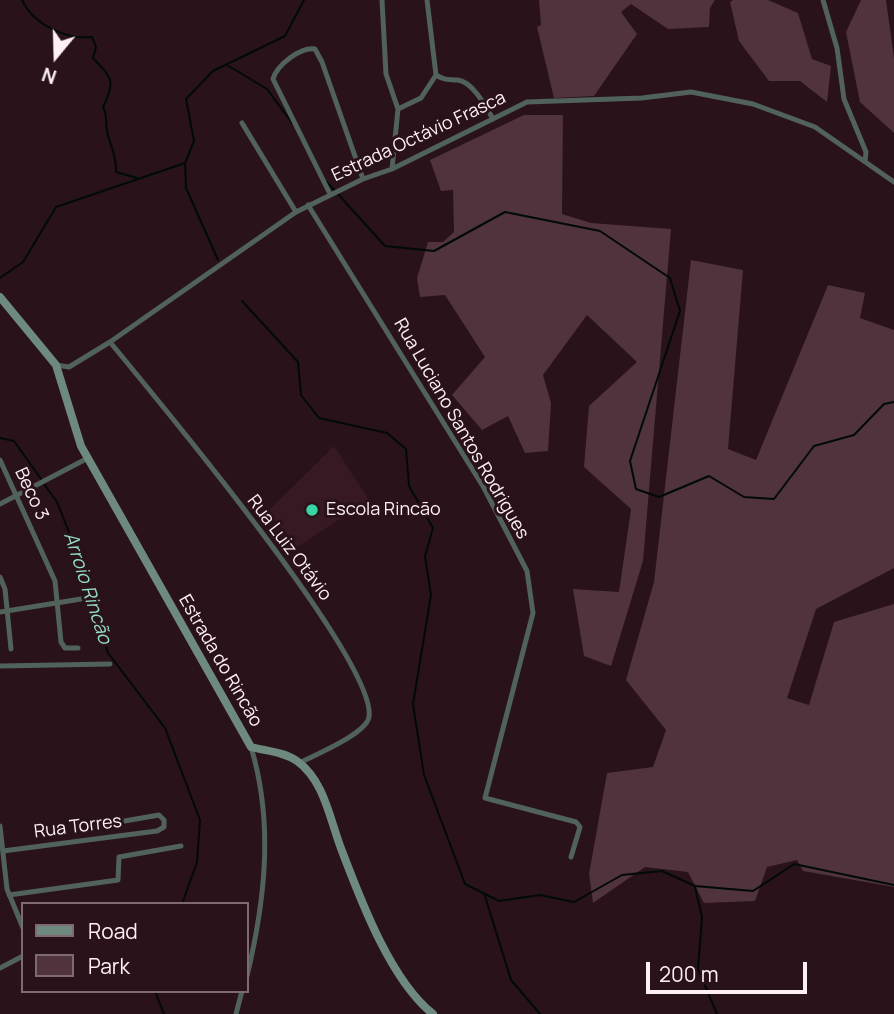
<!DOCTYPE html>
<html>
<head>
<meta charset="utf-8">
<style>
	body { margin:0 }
	#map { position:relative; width:894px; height:1014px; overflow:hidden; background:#29121a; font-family:Manrope,sans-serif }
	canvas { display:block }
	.legend { position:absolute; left:21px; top:902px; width:228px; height:91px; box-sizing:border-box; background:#29121a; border:2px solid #7e6b71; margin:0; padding:9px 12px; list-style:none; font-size:21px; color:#fef0f3 }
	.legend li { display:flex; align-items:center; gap:14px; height:35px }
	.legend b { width:35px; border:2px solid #7e6b71 }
	.north { position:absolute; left:21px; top:21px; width:70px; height:70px; -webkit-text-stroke:5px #29121a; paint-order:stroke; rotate:199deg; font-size:19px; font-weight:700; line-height:28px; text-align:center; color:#fef0f3 }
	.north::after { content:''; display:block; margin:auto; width:24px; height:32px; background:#fef0f3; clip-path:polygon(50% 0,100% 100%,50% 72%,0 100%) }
	.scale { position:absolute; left:646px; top:962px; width:161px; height:32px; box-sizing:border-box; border:4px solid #fef0f3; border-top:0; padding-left:9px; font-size:21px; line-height:24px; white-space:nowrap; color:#fef0f3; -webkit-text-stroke:5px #29121a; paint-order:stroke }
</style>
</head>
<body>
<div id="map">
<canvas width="894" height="1014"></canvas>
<ul class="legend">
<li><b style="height:9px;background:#6e8a7f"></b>Road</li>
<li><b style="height:19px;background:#50333c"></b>Park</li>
</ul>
<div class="north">N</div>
<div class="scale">200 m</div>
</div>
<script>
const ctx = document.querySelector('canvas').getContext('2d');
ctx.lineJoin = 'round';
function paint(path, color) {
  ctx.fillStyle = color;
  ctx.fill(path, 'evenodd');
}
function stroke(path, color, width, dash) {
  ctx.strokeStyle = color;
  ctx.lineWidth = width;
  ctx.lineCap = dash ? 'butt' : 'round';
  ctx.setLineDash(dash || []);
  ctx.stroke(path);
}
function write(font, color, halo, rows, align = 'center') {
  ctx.font = font + ' Manrope,sans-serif';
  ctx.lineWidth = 6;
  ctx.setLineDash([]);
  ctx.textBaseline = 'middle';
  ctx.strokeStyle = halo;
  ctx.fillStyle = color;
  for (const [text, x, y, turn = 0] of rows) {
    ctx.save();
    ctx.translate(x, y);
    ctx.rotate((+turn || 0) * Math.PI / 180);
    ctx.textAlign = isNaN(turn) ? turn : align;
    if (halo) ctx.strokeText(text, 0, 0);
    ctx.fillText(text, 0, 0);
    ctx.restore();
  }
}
const built = new Path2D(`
	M334,446L369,500L285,555L259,520Z`);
const green = new Path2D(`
	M539,0H715L710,8L709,27L668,29L631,4L621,12L637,34L594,96L554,98L537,27L541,25Z
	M733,0H768L798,13L812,59L831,66L827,102L800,81H769L739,41L730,2Z
	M861,0H886L894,58V133L860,102L846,32Z
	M524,115H563L562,214L591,223L671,229L643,561L611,666L584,656L573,589L619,592L631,509L584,467L589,406L637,362L587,315L543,375L551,403L548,451L525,453L508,416L482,430L452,395L485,357L445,295L420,297L417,278L428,242H443L454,232L453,190L441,191L430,160Z
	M691,260L743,270L728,449L756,460L828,285L865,293L860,318L894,330V568L816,609L787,698L809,705L834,622L894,604V887L803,871L797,860L767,867L755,901L704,903L688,872L645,867L593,903L589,874L607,773L653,767L666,730L626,680L654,582Z`);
const stream = new Path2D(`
	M22,0C33,24 66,40 92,37L96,47L93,58C112,78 116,81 103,107C108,117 105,121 107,131C110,145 117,157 116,172L137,178
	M227,65L267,89L292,123
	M185,163L186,188L218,260
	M327,182L385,246L434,251L505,212L600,231L670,278L680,311L630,461L636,489L659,497L709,476L744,497L774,499L814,446L854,435L884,404L894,402
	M0,278L23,262L56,207L185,163L194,141L186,99L213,71L285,36L304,0
	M242,301L298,362L301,395L319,418L387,433L406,449L409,486L433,528L425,556L431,595L413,704L424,775L465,884L499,901L540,895L574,902L622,875L662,871L695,886L753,891L794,864L894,885
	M0,438L14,441L41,479
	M44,484L57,502L82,565L108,653L165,728L200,820L197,862L182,904
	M695,887L702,917L698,969L717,1014
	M484,893L511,980L540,1014
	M155,991L164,1014`);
const street = new Path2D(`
	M382,0L386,74L398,109L392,169
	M427,0L436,75C446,81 448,79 458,80C473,82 486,107 493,119
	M823,0L837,48L844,99L866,152L865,162
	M398,109L421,98L436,75
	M242,123L296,212
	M330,194L273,79C277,65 300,47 315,49L322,62L363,179
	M308,205L484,488L527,571L533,613L485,798L576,822L580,827L571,857
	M110,342C155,397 377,661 369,717C366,734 315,755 299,763
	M56,365L69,367L110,342L296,212L363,179L392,169L527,102L642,98L691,92L753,104L815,127L894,182
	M0,460L55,581L61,642L65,648H78
	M0,504L88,458
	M0,577L5,589L11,649
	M0,612L81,599
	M0,666L110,664
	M0,826L7,889L23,928
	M3,851L157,831L164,827V820L159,815L113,823
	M9,895L118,880L119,857L181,846
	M0,968L23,956
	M247,976C265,901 274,823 251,747
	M236,1014L242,991`);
const secondary = new Path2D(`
	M0,297L56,365L81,446L251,747C266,751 284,752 297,761C325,781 330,821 342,851C361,901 391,981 433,1014`);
const markers = [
	[312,510,7,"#38d4a6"]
];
const streetNames = [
	["Estrada Octávio Frasca",419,137,-25],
	["Rua Luciano Santos Rodrigues",461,429,60],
	["Beco 3",31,494,65],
	["Rua Luiz Otávio",289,548,53],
	["Estrada do Rincão",220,661,60],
	["Rua Torres",78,827,-7]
];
const poiNames = [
	["Escola Rincão",326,510]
];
const waterNames = [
	["Arroio Rincão",87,588,72]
];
paint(built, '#371923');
paint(green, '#50333c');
stroke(stream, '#000b05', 2);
stroke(street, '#50625a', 5);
stroke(secondary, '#6e8a7f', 8);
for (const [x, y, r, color] of markers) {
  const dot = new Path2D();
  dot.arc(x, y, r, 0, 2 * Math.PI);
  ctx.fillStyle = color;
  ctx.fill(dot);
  stroke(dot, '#29121a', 2.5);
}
write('18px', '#fef0f3', '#29121a', streetNames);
write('18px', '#fef0f3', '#29121a', poiNames, 'left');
write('italic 19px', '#93ddc0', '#29121a', waterNames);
</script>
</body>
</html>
